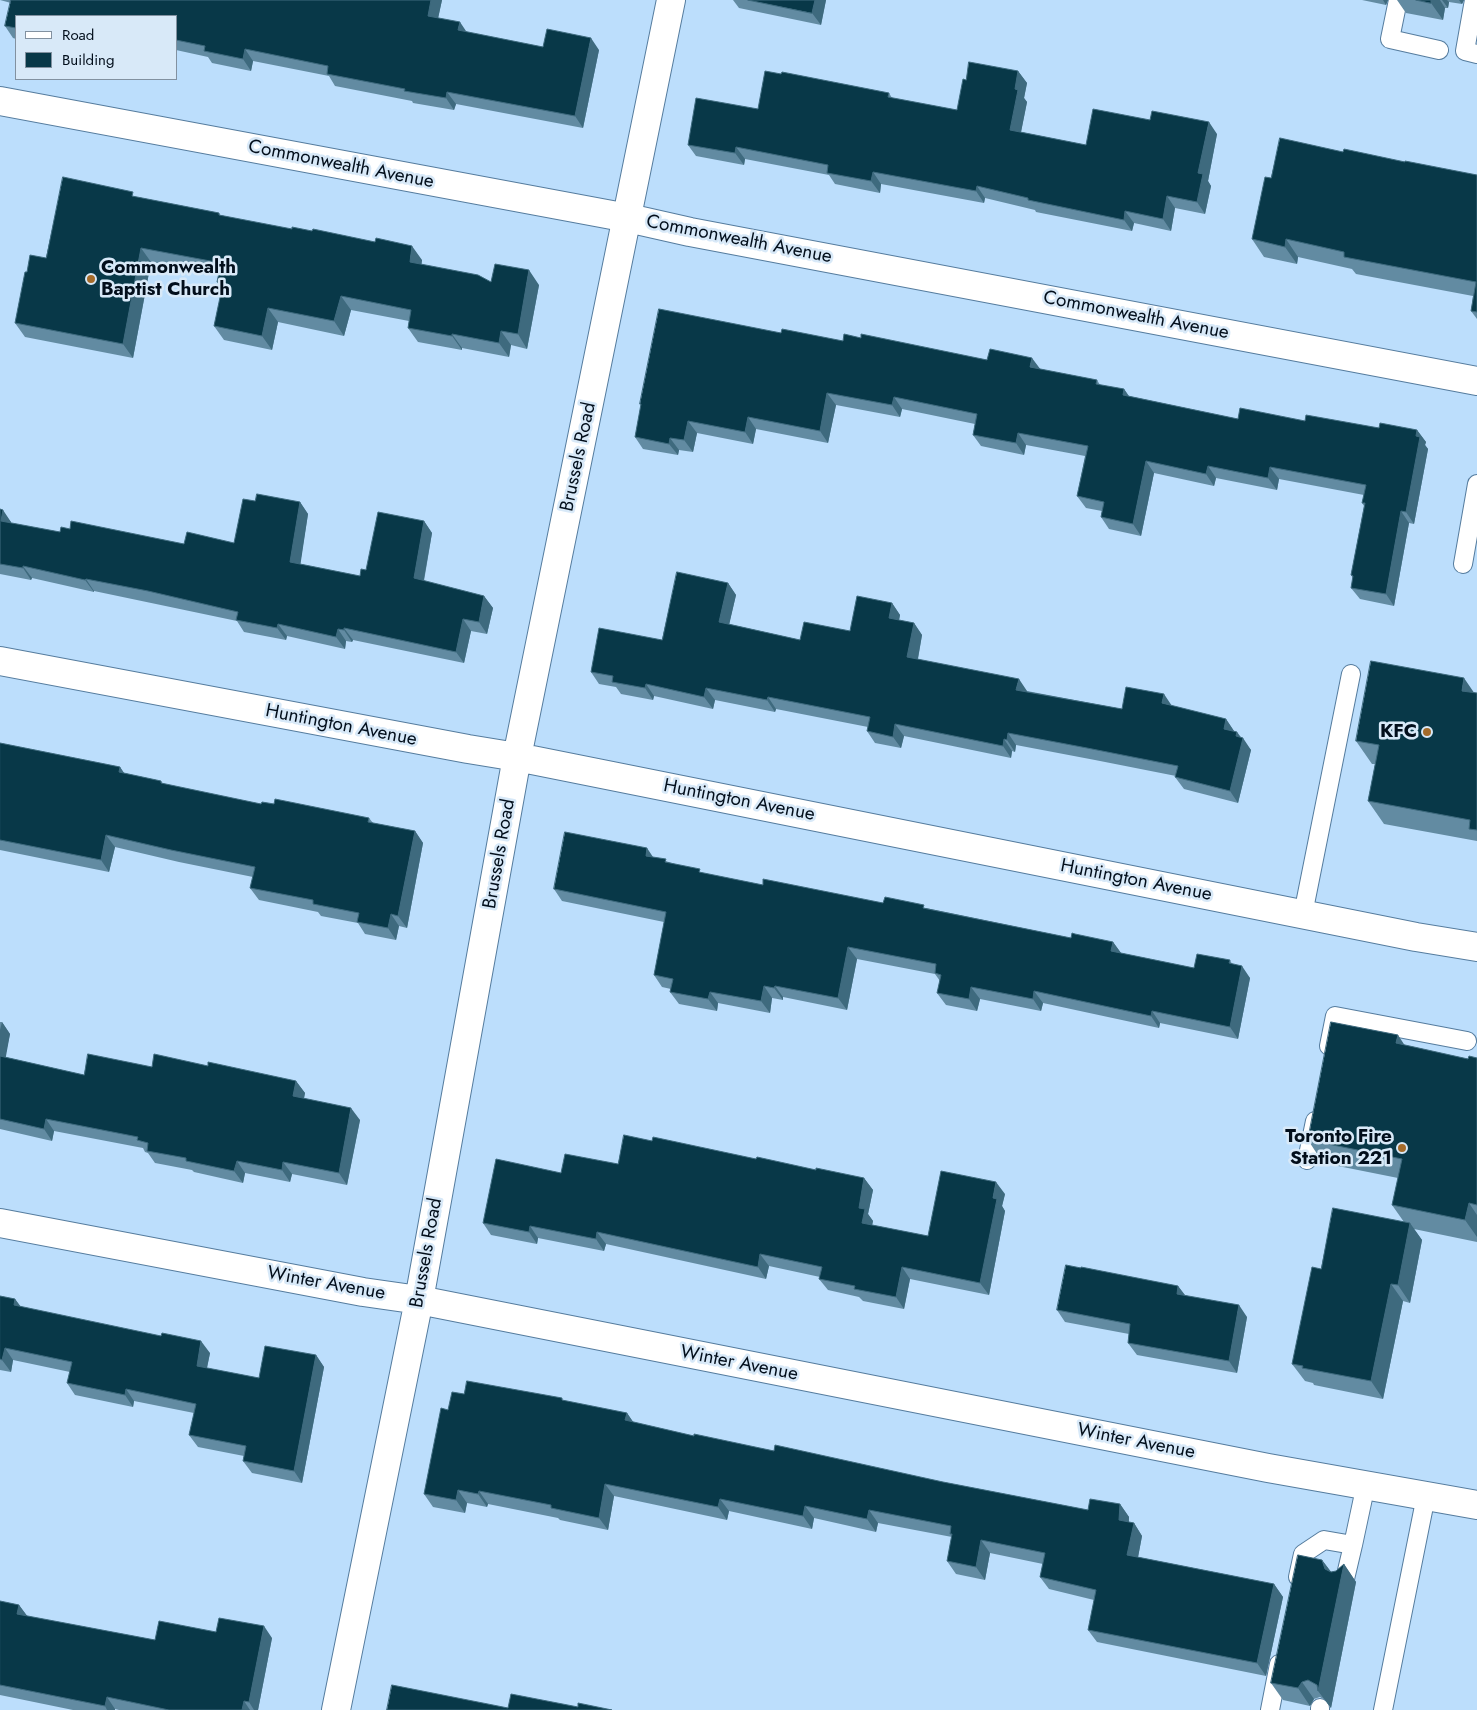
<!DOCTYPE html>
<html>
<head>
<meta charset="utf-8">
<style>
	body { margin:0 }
	#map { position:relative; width:1477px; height:1710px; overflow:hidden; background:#bcdefc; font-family:Jost,sans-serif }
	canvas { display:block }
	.legend { position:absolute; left:15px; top:15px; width:162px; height:65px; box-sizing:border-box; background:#d8e9f8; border:1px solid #8291a0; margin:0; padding:6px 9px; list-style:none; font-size:15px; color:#020e1b }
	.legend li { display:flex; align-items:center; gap:10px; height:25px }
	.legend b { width:25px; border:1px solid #8291a0 }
</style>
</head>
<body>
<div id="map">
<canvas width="1477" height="1710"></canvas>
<ul class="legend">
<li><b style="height:6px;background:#fff"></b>Road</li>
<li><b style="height:14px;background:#083848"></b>Building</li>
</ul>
</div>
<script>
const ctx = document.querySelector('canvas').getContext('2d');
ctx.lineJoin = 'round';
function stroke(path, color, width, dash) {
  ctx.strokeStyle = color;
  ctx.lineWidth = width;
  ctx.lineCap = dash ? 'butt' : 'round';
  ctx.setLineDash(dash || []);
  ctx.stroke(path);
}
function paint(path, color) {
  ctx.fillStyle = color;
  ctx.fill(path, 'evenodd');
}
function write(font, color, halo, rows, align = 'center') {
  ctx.font = font + ' Jost,sans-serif';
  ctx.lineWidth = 5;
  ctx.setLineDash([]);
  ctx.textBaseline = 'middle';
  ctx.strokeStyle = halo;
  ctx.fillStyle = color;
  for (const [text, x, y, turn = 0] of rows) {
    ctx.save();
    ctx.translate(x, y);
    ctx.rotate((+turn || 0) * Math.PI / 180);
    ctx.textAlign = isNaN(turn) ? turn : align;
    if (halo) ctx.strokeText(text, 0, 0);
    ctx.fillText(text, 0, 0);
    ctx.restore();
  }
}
const lane = new Path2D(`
	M1398,0L1390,39L1439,50
	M1474,0L1465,51L1477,54
	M1463,564L1477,484
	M1303,914L1351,674
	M1329,1046L1335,1016L1467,1041
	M1307,1160L1315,1121
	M1298,1577L1303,1554L1324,1540L1353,1545L1366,1484
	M1345,1579L1353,1545
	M1270,1710L1279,1664
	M1320,1710V1708
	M1383,1710L1426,1496`);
const street = new Path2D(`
	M0,101L628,218L690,232L1477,381
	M0,661L468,749L517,757L1416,937L1477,947
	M0,1223L363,1292L419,1300L1268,1468L1477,1505
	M336,1710L419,1300L517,757L671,0`);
const wall = new Path2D(`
	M0,0H442L438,18L467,32L543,47L599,50L583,128L456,104L454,110L413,103L412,101L335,86L329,76L253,61L251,71L212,63L208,57L176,50V16H16V39L13,38L5,26L11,3Z
	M733,0H826L821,25L739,8Z
	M1362,0H1388L1386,5Z
	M1397,0H1464L1462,4L1449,2L1448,8H1445L1443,20L1406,13Z
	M1018,71L1027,83L1024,98L1027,102L1021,132L1086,145L1217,134L1208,181L1211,186L1205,214L1175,208L1171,231L1134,223L1132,231L1036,212L1035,210L985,198L984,203L881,184L880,193L835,184L829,175L745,159L744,165L696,156L688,145L758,109L889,93L892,98L957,110L966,80Z
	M1343,152L1477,175V319L1471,311L1473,296L1356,274L1352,269L1298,257L1297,264L1264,257L1252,239L1271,178Z
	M137,197L219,213L220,215L422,260L421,265L491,282L539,285L527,349L511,345L509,357L462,348V350L418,342L408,328L409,321L351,310L344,336L278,322L272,350L224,340L214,326L222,289L217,282L219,275L151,262L133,358L25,337L15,323L27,272L46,258Z
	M781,333L843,341L861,338L1040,369L1097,380L1100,385L1124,389L1129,396L1238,419L1305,421L1379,428L1417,430L1426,442L1425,445L1428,449L1414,524L1409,523L1394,606L1360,599L1351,588L1353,578L1351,575L1364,506L1362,503L1364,495L1279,479L1277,490L1216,478L1214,486L1154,473L1141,536L1109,529L1101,517L1102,511L1086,508L1077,496L1085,456L1026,445L1024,455L981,446L973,435L975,424L902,409L900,417L836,405L828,443L756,429L753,444L697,433L693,452L679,450L678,455L643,449L635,437L641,405L640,404Z
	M255,501L300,502L308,514L300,564L360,576L424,521L432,533L424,581L484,596L493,608L487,634L471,631L464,663L353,640L352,642L346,641L345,649L287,636L286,640L244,632L237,621L94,591V592L32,578L31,580L0,574V509L11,522V523L60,532L70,529L184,544L234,543Z
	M728,583L736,595L729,624L800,640L850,631L892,603L900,615L899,620L914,623L922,635L918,659L1027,691L1122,709L1172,706L1226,719L1234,731L1251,750L1238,803L1184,789L1175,777L1176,776L1095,760L1016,745L1015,752L1012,751L1011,758L904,736L901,748L875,743L867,731L868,727L776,709L775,712L715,700L713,709L654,696L653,700L621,694L616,687L599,684L591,672L662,640Z
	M1474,693H1477V841L1384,824L1368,801L1375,764H1372L1356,741Z
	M0,743L120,767L124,773L161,781L163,784L261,804H274L369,818L373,823L415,831L423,843L407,928L399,926L396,940L365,934L358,923L321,916L318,912L259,900L250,888L253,877L179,862L115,847L109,872L0,850Z
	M653,857L703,873L763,885L883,903L926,908L1071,938L1113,942L1121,953L1194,968L1230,960L1232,964L1250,978L1238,1039L1160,1023L1159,1028L1043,1003L1041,1011L980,999L977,1011L946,1005L937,993L940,981L935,974L857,959L847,1010L783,997V1000L772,998L770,1013L718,1003L717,1011L679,1004L670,992L671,989L662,987L654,975L664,922L562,901L554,889Z
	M0,1022H2L10,1034L5,1057L84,1075L152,1067L208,1066L296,1081L305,1093L304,1098L360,1120L347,1185L292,1174L290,1182L245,1173L243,1183L194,1172L192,1170L155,1163L148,1153L145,1152L143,1148L54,1131L52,1141L0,1129Z
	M1405,1045L1468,1059L1477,1058V1242L1414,1229L1422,1240L1410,1303L1403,1301L1383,1399L1314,1385L1313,1383L1305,1381L1292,1364L1321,1269L1404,1222L1392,1205L1398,1178L1323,1163L1308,1140Z
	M652,1141L816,1170L864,1178L873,1190L868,1214L873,1221L872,1225L928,1236L1005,1194L1002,1206L1005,1211L989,1295L910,1279L904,1309L863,1301L859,1297L828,1290L819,1279L820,1277L769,1266L766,1279L606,1244L604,1251L538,1238L537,1244L491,1235L483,1223L561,1173L618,1164Z
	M1081,1268L1178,1286L1185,1295L1247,1317L1237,1373L1137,1355L1128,1343L1129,1334L1065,1322L1057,1310Z
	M0,1296L15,1299L21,1307L210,1353L207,1368L259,1378L316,1355L324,1367L302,1483L252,1473L243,1461L244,1456L198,1447L189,1435L194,1413L134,1401L133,1407L75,1395L67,1383L70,1372L13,1360L11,1372L0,1370V1372Z
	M464,1394L564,1401L627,1413L633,1422L694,1436L943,1482L1088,1510L1120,1504L1129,1517V1522L1134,1523L1142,1536L1138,1557L1274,1584L1283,1597L1266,1676L1097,1642L1088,1630L1094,1600L1049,1589L1040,1577L1043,1564L990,1553L985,1580L956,1574L947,1561L952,1537L878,1523L876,1532L814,1518L812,1529L729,1511L727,1520L614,1496L608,1530L560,1520L558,1518L488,1504L487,1507L467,1503L465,1513L433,1507L424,1494L448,1410Z
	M1322,1560L1331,1572L1336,1571L1344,1564L1356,1582L1331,1708L1325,1700L1320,1697L1314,1699L1310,1706L1283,1700L1271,1683Z
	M0,1601L19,1605L27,1616L155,1640L216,1632L272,1638L258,1710H119L115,1709V1710H73L0,1695Z`);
const shadedWall = new Path2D(`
	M431,0H442L436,28L428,16Z
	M815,0H826L821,25L812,13Z
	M1383,0H1388L1386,5Z
	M1431,0H1440L1445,8L1443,20L1431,3Z
	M1442,0H1447L1449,2L1448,8Z
	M1459,0H1464L1462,4Z
	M460,22L468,34L458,30Z
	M591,38L599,50L583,128L575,116Z
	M245,49L253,61L251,71L243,59Z
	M1018,71L1027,83L1024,98L1027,102L1019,142L1010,130L1015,89Z
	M447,92L456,104L454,110L446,98Z
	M1209,122L1217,134L1208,181L1211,186L1205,214L1197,202L1198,173Z
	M736,147L745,159L744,165L735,153Z
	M873,172L881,184L880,193L871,181Z
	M977,186L985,198L984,203L976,191Z
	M1167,196L1175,208L1171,231L1163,219Z
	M1125,211L1134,223L1132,231L1124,220Z
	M1286,239L1298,257L1297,264L1285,247Z
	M412,246L422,260L420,277L410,262Z
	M141,248L151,262L133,358L123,344Z
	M529,270L539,285L527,349L518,334Z
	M341,296L351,310L344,336L334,321Z
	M268,308L278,322L272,350L262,336Z
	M501,331L511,345L509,357L499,343Z
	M452,334L462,348V350L452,336Z
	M1032,358L1041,370L1030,367Z
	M1124,389L1132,401L1123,395Z
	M827,393L836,405L828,443L820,431Z
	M894,397L902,409L900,417L892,405Z
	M748,417L756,429L753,444L745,432Z
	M688,421L697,433L693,452L684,440Z
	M1417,430L1426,442L1425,445L1428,449L1414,524L1406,512L1416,436Z
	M1018,433L1026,445L1024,455L1016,443Z
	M670,438L679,450L678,455L669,444Z
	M1146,461L1154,473L1141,536L1133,524Z
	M1208,466L1216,478L1214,486L1206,474Z
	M1270,467L1279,479L1277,490L1268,478Z
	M300,502L308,514L299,574L290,562Z
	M3,510L11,522L9,533L1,521Z
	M1401,511L1409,523L1394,606L1386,594Z
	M424,521L432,533L422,590L414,578Z
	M23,566L32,578L31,580L23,568Z
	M86,579L94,591V592L85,580Z
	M728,583L736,595L727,634L719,622Z
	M484,596L493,608L487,634L479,622Z
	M892,603L900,615L897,630L889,618Z
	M463,619L471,631L464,663L456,652Z
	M914,623L922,635L916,669L907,657Z
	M278,624L287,636L286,640L277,628Z
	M344,628L353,640L352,642L344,630Z
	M338,629L346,641L345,649L336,637Z
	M1464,678L1477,697L1462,691Z
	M1019,679L1027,691L1025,701L1016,690Z
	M646,684L654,696L653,700L645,688Z
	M706,688L715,700L713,709L704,697Z
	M1164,694L1172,706L1162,703Z
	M768,697L776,709L775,712L767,700Z
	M1226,719L1234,731L1224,729Z
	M895,724L904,736L901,748L893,737Z
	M1237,732L1243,740V738L1251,750L1238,803L1230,791Z
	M1008,733L1016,745L1015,752L1007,740Z
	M1004,739L1012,751L1011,758L1003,746Z
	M120,767L128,779L119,772Z
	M415,831L423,843L407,928L398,916Z
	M106,835L115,847L109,872L101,860Z
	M647,848L655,860L646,856Z
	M391,914L399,926L396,940L388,928Z
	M1113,942L1121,953L1111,951Z
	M848,947L857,959L847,1010L838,998Z
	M1242,966L1250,978L1238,1039L1230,1027Z
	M764,986L772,998L770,1013L761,1001Z
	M775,986L783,997V1000L774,988Z
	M971,987L980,999L977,1011L969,999Z
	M1034,991L1043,1003L1041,1011L1033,999Z
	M710,992L718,1003L717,1011L708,999Z
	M1152,1011L1160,1023L1159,1028L1151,1016Z
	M2,1022L10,1034L4,1067L0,1062V1030Z
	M1398,1035L1413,1058L1396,1043Z
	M296,1081L305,1093L302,1108L293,1096Z
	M351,1108L360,1120L347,1185L339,1173Z
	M46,1119L54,1131L52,1141L44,1129Z
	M237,1161L245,1173L243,1183L234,1171Z
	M283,1162L292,1174L290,1182L282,1170Z
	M864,1178L873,1190L868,1214L873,1221L870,1235L862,1223L859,1208Z
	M996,1182L1005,1194L1002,1206L1005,1211L989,1295L980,1283L993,1198Z
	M1469,1203L1477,1215V1237L1465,1220Z
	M1410,1223L1422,1240L1410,1303L1398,1285Z
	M530,1226L538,1238L537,1244L529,1232Z
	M597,1232L606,1244L604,1251L596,1239Z
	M760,1254L769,1266L766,1279L758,1267Z
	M902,1267L910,1279L904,1309L896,1297Z
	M1391,1284L1403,1301L1383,1399L1371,1381Z
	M1178,1286L1187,1298L1177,1294Z
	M15,1299L23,1310L14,1305Z
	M1239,1305L1247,1317L1237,1373L1229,1361Z
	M201,1341L210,1353L205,1377L197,1366Z
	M5,1348L13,1360L11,1372L2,1360Z
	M316,1355L324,1367L302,1483L294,1471Z
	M126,1389L134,1401L133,1407L125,1395Z
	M627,1413L636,1426L625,1420Z
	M605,1484L614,1496L608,1530L599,1518Z
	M458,1490L467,1503L465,1513L456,1500Z
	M479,1491L488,1504L487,1507L478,1494Z
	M720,1499L729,1511L727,1520L718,1507Z
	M1120,1504L1129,1517L1128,1533L1119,1520Z
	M805,1506L814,1518L812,1529L803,1516Z
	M869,1510L878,1523L876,1532L867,1519Z
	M1134,1523L1142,1536L1136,1568L1127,1555Z
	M981,1540L990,1553L985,1580L976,1567Z
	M1322,1560L1335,1577L1325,1569Z
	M1344,1564L1356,1582L1331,1708L1318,1691Z
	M1274,1584L1283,1597L1266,1676L1257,1663Z
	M19,1605L28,1617L17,1614Z
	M264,1626L272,1638L258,1710H254L249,1702Z
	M1302,1682L1314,1699L1310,1706L1298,1688Z
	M107,1697L115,1709V1710H107L105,1706Z
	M244,1701L250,1710H242Z`);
const building = new Path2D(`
	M11,0H431L428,16L460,22L458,30L543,47L547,29L591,38L575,116L447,92L446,98L404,91L405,89L327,74L328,66L245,49L243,59L204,51L205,46L176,40V16H16V28L5,26Z
	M748,0H815L812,13Z
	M1416,0H1431V3Z
	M969,62L1018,71L1015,89L1018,90L1010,130L1086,145L1093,109L1150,120L1152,111L1209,122L1198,173L1203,174L1197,202L1167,196L1163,219L1125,211L1124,220L1028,200V198L977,186L976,191L873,172L871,181L827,173L828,165L736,147L735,153L688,145L696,98L758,109L765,71L781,74L782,72L889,93L888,97L957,110L963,79L966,80Z
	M1280,138L1343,152L1344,149L1405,162V161L1477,175V312L1471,311L1476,282L1344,257V252L1286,239L1285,247L1252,239L1265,177L1271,178Z
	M63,177L133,192L132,196L219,213V215L292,229V227L312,231L313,229L375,242L376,238L412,246L410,262L478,275L491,282L495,264L529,270L518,334L501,331L499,343L452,334V336L408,328L411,310L341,296L334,321L268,308L262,336L214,326L223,283L217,282L221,263L141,248L123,344L15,323L25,272H27L30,255L46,258Z
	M659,309L781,333L782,329L843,341L844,334L861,338V334L987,360L990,349L1032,358L1030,367L1097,380L1096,384L1124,389L1123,395L1238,419L1240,408L1305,421L1306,415L1379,428L1380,423L1417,430L1416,436L1420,437L1406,512L1401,511L1386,594L1351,588L1353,576L1351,575L1365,503H1362L1366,485L1270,467L1268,478L1208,466L1206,474L1146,461L1133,524L1101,517L1104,502L1077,496L1088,446L1018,433L1016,443L973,435L977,414L894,397L892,405L827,393L820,431L748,417L745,432L688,421L684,440L670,438L669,444L635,437L641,404H640Z
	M257,494L300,502L290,562L360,576L361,569L366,570L378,512L424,521L414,578L484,596L479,622L463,619L456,652L344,628V630L338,629L336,637L278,624L277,628L236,620L238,612L148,591L86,579L85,580L23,566V568L0,564V509L3,510L1,521L60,532L61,527L70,529L71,521L184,544L187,532L234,543L243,499L255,501Z
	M677,572L728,583L719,622L800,640L804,622L850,631L857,596L892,603L889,618L914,623L907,657L1019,679L1016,690L1122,709L1126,687L1164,694L1162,703L1226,719L1224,729L1237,732L1236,736L1243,738L1230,791L1175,777L1178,766L1087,748L1008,733L1007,740L1004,739L1003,746L895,724L893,737L867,731L870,717L768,697L767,700L706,688L704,697L646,684L645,688L612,682L613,676L591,672L599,628L662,640Z
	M1371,661L1464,678L1462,691L1477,693V830L1469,829L1470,820L1368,801L1379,745L1356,741Z
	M0,743L120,767L119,772L161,781V783L261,804L262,802L274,804L275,799L369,818L368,822L415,831L398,916L391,914L388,928L357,922L359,913L313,904V900L250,888L255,867L171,850L106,835L101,860L0,840Z
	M565,832L647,848L646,856L666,859L665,862L700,869L699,872L763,885V879L883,903L885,897L924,905L923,908L1071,938L1072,933L1075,934L1113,942L1111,951L1194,968L1197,954L1230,960L1229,963L1242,966L1230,1027L1152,1011L1151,1016L1034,991L1033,999L971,987L969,999L937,993L941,975L935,973L936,964L848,947L838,998L775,986L774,988L764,986L761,1001L710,992L708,999L670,992L673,979L654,975L666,912L554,889Z
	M1331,1022L1398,1035L1396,1043L1468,1059L1469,1056L1477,1058V1205L1469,1203L1465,1220L1392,1205L1402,1159L1308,1140Z
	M88,1054L152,1067L154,1054L208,1066V1062L296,1081L293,1096L351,1108L339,1173L283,1162L282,1170L237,1161L234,1171L186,1161V1158L147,1151L148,1143L137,1140L138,1137L46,1119L44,1129L0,1119V1056L84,1075Z
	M624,1135L652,1141L653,1137L756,1159L757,1157L816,1170V1168L864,1178L859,1208L865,1209L862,1223L928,1236L941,1171L996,1182L993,1198L997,1199L980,1283L902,1267L896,1297L854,1289L855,1286L819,1279L822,1267L760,1254L758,1267L597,1232L596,1239L530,1226L529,1232L483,1223L496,1159L561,1173L565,1154L618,1164Z
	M1333,1208L1410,1223L1398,1285L1391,1284L1371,1381L1302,1368L1303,1366L1292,1364L1312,1267L1321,1269Z
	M1066,1265L1081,1268V1267L1178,1286L1177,1294L1239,1305L1229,1361L1128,1343L1130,1324L1057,1310Z
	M0,1296L15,1299L14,1305L161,1336L162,1333L201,1341L197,1366L259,1378L265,1346L316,1355L294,1471L243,1461L246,1446L189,1435L196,1404L126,1389L125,1395L67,1383L72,1362L5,1348L2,1360L0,1359Z
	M467,1381L562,1398V1400L627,1413L625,1420L694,1436V1434L774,1451L775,1445L943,1482L1088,1510L1090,1499L1120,1504L1119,1520L1134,1523L1127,1555L1274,1584L1257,1663L1088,1630L1096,1590L1040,1577L1045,1553L981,1540L976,1567L947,1561L952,1534H950L951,1526L869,1510L867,1519L805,1506L803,1516L720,1499L718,1507L605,1484L599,1518L551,1508V1505L479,1491L478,1494L458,1490L456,1500L424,1494L441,1408L448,1410L452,1392L464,1394Z
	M1298,1555L1322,1560L1325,1569L1331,1572L1336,1571L1344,1564L1318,1691L1317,1685L1308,1680L1302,1682L1298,1688L1271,1683Z
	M0,1601L19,1605L17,1614L155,1640L159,1621L216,1632L219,1618L264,1626L249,1702L244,1701L242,1710H169L107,1697L105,1706L0,1685Z
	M392,1685L508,1708L511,1694L578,1707V1703L612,1710H387Z`);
const markers = [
	[91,279,5,"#a46b2a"],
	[1427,732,5,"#a46b2a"],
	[1402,1148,5,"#a46b2a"]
];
const streetNames = [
	["Commonwealth Avenue",341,165,11],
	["Commonwealth Avenue",739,240,11],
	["Commonwealth Avenue",1136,316,11],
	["Brussels Road",579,457,-78],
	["Huntington Avenue",341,726,11],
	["Huntington Avenue",739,801,11],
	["Brussels Road",500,854,-80],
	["Huntington Avenue",1136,881,11],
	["Brussels Road",427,1253,-80],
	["Winter Avenue",326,1284,10],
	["Winter Avenue",739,1364,11],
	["Winter Avenue",1136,1442,11]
];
const poiNames = [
	["Commonwealth",101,268,"left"],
	["Baptist Church",101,290,"left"],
	["KFC",1417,732],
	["Toronto Fire",1392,1137],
	["Station 221",1392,1159]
];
stroke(lane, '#557c9e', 20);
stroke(street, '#557c9e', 30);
stroke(lane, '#fff', 18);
stroke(street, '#fff', 28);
paint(wall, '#628ba2');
paint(shadedWall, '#3e6a7e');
paint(building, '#083848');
stroke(building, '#3e6a7e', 1);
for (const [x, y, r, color] of markers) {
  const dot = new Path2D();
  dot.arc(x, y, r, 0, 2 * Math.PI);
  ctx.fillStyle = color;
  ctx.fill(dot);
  stroke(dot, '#d8e9f8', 2);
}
write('19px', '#020e1b', '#d8e9f8', streetNames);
write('bold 19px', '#020e1b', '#d8e9f8', poiNames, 'right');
</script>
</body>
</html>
